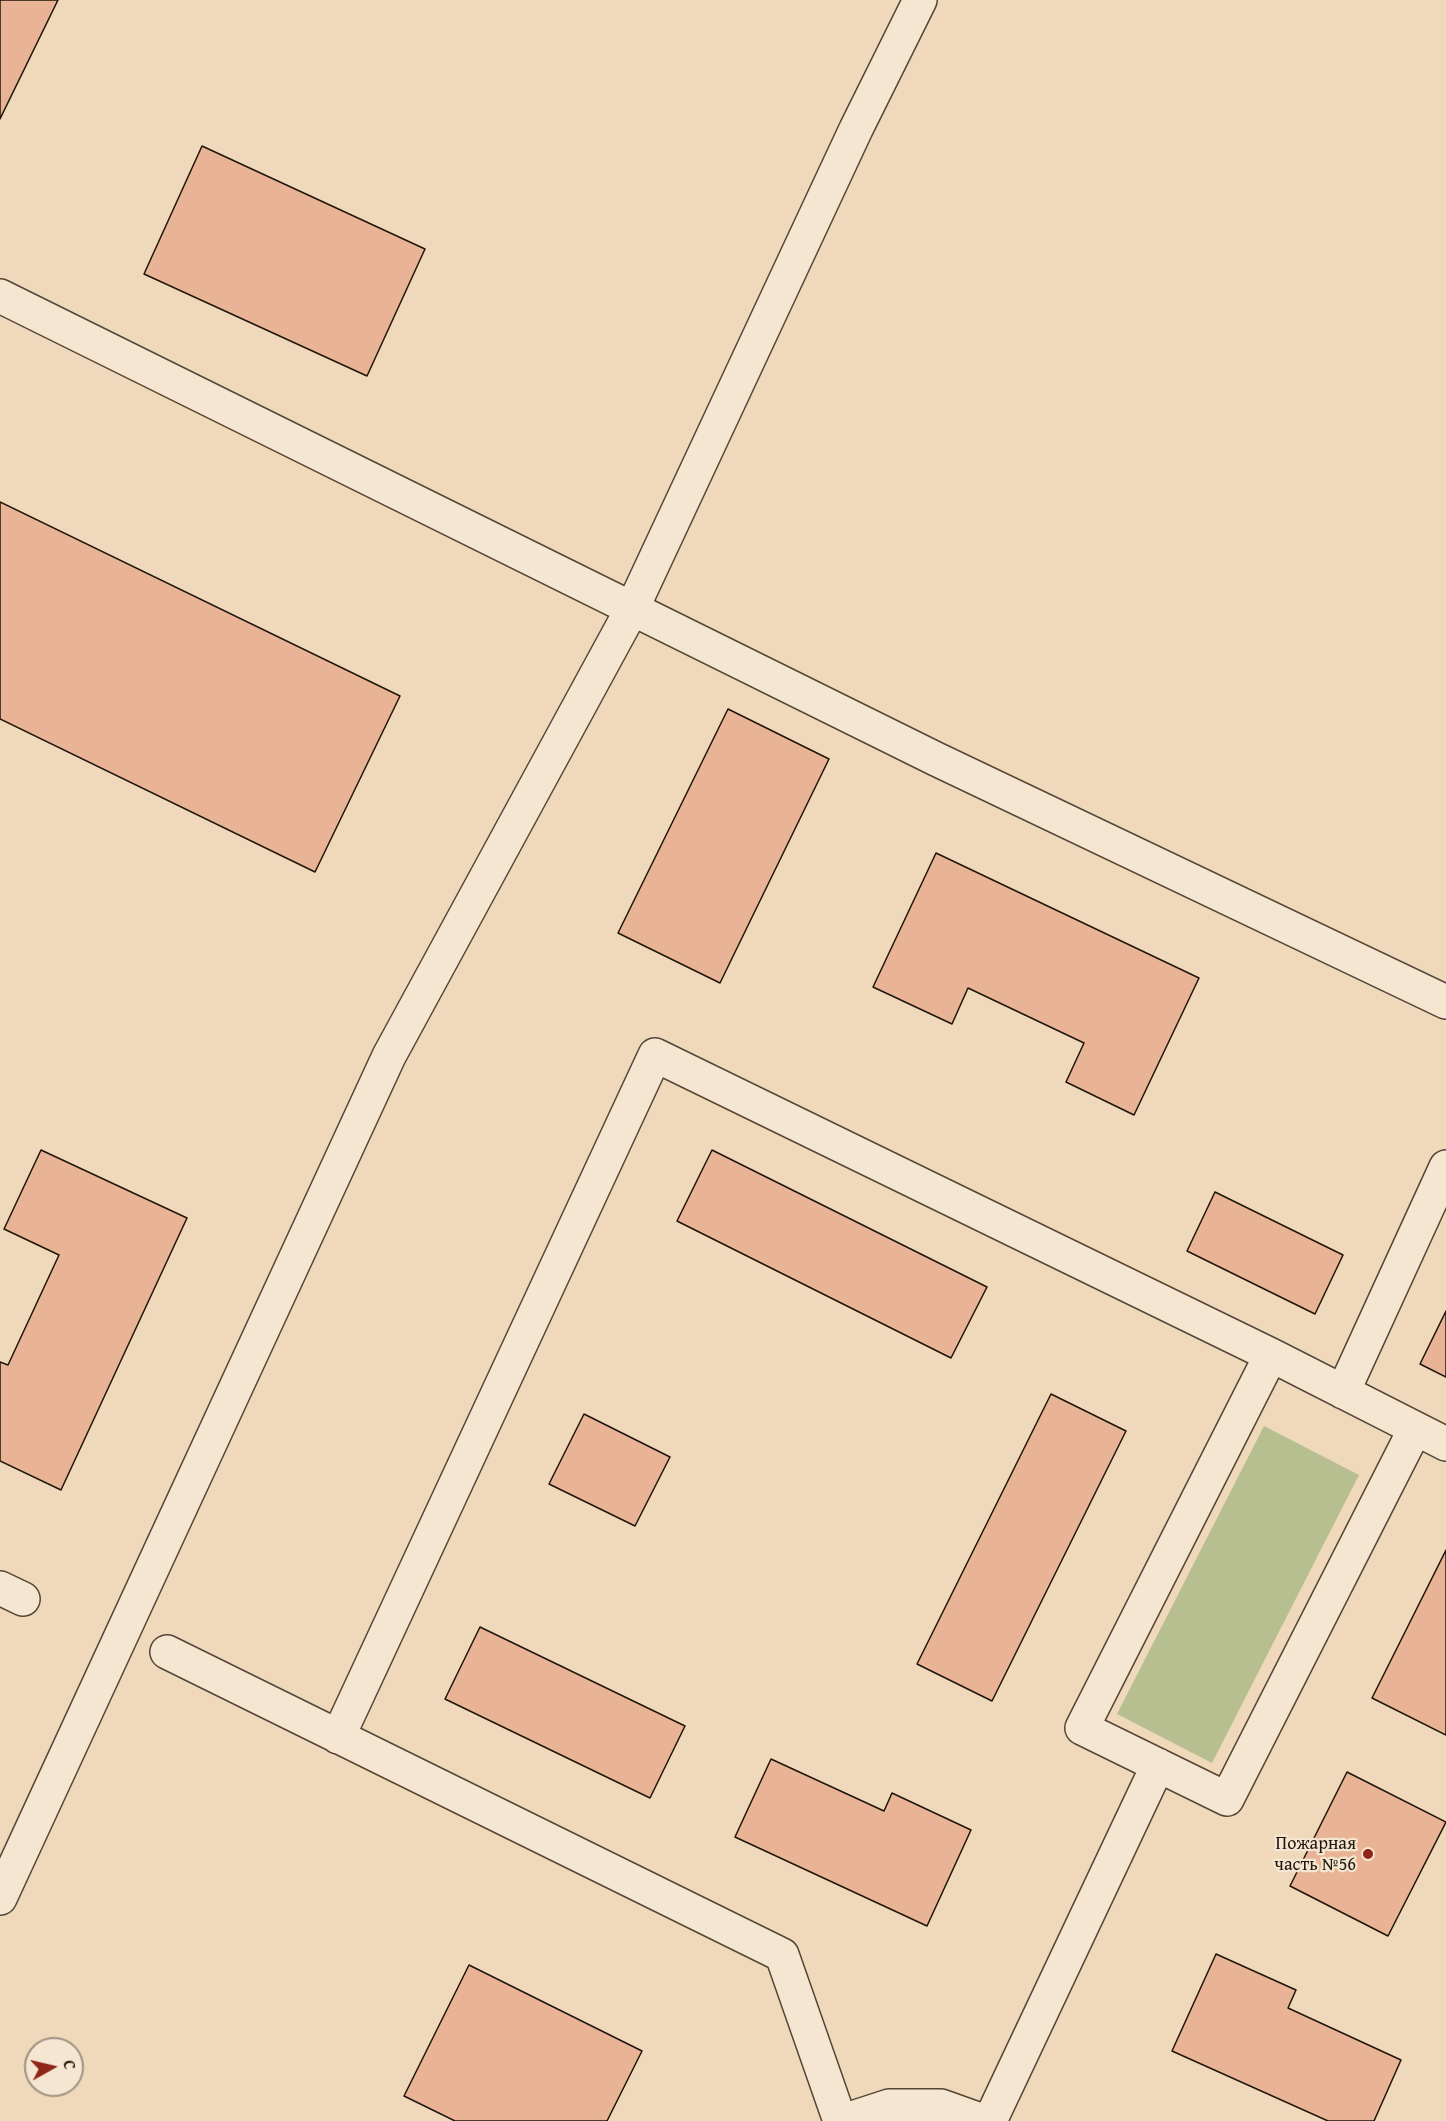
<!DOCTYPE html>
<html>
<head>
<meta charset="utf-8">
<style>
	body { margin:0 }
	#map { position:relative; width:1446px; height:2121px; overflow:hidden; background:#efd9ba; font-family:"Gentium Book Plus",serif }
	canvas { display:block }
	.north { position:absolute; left:24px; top:2037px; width:60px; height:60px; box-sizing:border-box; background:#f5e6d2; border:2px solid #9f9282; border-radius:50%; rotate:82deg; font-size:16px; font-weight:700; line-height:24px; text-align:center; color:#1f1509 }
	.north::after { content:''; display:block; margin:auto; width:21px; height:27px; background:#8f2418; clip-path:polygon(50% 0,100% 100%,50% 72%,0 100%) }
</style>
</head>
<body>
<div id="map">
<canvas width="1446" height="2121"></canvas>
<div class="north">С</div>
</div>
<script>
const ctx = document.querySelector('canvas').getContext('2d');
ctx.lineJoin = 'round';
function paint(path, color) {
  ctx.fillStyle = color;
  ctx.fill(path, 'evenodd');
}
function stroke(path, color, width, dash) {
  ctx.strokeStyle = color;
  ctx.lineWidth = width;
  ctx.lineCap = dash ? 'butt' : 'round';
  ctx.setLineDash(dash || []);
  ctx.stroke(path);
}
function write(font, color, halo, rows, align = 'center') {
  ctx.font = font + ' "Gentium Book Plus",serif';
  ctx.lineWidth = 4.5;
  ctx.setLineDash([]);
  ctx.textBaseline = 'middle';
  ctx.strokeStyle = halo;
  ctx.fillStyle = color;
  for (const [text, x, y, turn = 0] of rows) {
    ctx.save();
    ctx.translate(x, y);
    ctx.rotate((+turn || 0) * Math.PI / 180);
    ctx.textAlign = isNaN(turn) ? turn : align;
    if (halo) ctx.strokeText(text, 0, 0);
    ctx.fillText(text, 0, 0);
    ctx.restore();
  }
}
const green = new Path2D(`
	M1264,1426L1359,1475L1212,1763L1117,1714Z`);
const building = new Path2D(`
	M0,0H58L0,119Z
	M202,146L425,249L367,376L144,274Z
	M0,502L400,696L315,872L0,719Z
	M728,709L829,759L720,983L618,933Z
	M936,853L1199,978L1134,1115L1066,1082L1084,1043L968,988L952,1024L873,987Z
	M41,1150L187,1218L61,1490L0,1461V1362L8,1365L59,1255L4,1229Z
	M712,1150L987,1287L951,1358L677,1221Z
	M1215,1192L1343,1255L1315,1314L1187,1251Z
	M1446,1311V1377L1420,1364Z
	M1051,1394L1126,1431L992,1701L917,1664Z
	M584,1414L670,1457L635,1526L549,1484Z
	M1446,1550V1735L1372,1698Z
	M480,1627L685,1726L650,1798L445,1699Z
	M771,1759L884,1811L892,1793L971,1830L927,1926L735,1837Z
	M1347,1772L1446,1822L1388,1936L1290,1886Z
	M1216,1954L1296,1990L1288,2008L1401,2060L1374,2121H1328L1172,2051Z
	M469,1965L642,2051L607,2121H455L404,2096Z`);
const minor = new Path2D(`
	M0,296L936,759L1446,1002
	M1271,1355L1082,1728L1227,1799L1415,1429
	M1343,1392L1446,1167
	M0,1588L23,1599
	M167,1652L782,1955L840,2121
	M338,1737L655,1055L1271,1355L1446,1444
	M0,1898L389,1056L632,609L856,129L920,0
	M843,2121L889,2106H941L983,2121
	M990,2121L1158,1765`);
const markers = [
	[1368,1854,6,"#8f2418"]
];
const poiNames = [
	["Пожарная",1356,1844],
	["часть №56",1356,1865]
];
paint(green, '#b7bf91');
paint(building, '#e9b395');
stroke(building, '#1f1509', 1.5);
stroke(minor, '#534635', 36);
stroke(minor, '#f5e6d2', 33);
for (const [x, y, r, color] of markers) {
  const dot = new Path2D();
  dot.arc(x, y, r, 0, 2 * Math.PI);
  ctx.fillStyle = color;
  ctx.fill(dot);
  stroke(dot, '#f5e6d2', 2);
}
write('18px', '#1f1509', '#f5e6d2', poiNames, 'right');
</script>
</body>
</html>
